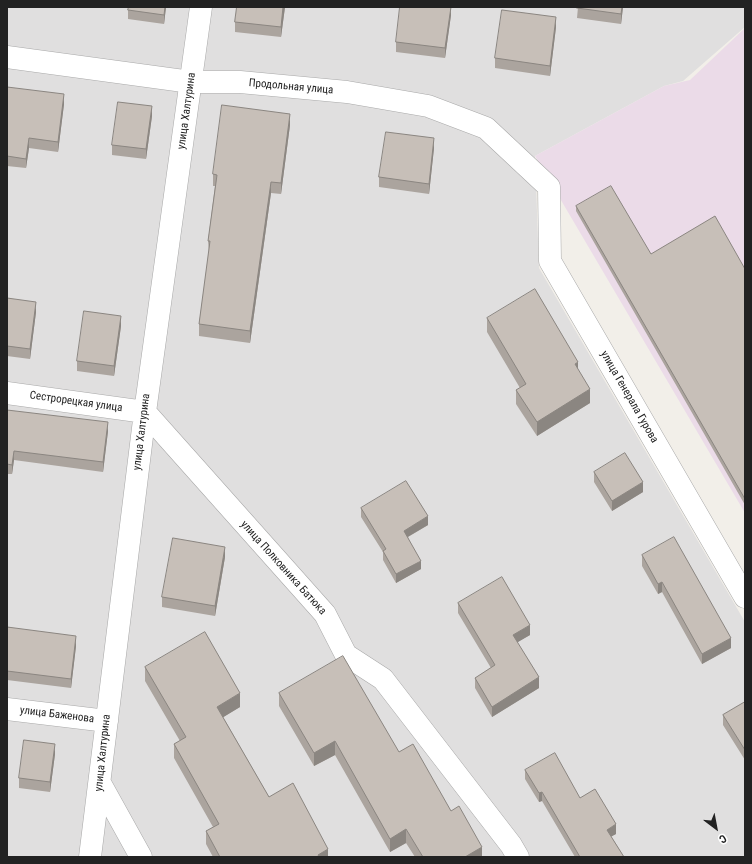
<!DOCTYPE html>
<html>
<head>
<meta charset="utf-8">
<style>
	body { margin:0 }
	#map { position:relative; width:752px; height:864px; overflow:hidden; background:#f2efe9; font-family:"Roboto Condensed",sans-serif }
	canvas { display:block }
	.frame { position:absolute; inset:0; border:8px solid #222; pointer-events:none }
	.north { position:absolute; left:696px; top:808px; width:40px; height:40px; -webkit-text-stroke:3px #fff; paint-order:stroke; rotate:148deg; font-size:11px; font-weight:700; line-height:16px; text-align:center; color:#222 }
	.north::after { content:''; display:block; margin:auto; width:14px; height:18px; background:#222; clip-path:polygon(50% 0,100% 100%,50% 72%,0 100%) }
</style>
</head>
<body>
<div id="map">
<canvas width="752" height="864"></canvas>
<div class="frame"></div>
<div class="north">С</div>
</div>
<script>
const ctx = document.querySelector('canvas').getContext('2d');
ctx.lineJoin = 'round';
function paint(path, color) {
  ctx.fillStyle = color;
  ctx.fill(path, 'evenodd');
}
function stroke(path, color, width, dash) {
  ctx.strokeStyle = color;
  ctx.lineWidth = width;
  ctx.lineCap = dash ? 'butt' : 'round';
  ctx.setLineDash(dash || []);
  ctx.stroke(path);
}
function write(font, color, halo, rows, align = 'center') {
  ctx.font = font + ' "Roboto Condensed",sans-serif';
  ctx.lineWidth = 3;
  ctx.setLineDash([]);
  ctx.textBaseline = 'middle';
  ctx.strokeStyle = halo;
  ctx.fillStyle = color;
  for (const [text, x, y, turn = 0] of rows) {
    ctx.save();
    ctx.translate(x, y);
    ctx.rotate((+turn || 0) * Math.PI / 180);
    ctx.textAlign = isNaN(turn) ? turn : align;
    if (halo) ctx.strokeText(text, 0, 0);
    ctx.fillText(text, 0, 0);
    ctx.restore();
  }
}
const residential = new Path2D(`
	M7,7H745V27L683,81L664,86L535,156L539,268L745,622V857H7Z`);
const industrial = new Path2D(`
	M745,28V513L535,156L664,86L690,80Z`);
const minor = new Path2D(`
	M7,57L191,82H240L347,92L428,106L486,128L549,187L550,261L745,597
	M7,393L145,412
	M145,412L325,614L346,655L383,679L511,845L518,857
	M7,709L107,721
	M100,783L141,857
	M90,857L145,412L201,7`);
const wall = new Path2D(`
	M58,7H70V8Z
	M166,7L164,24L128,19V10Z
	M237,7H285L281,37L235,32V22Z
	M451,7V15L445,58L396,52V42Z
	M578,7H623L621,24L577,18Z
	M556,27L550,76L495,68V58Z
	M7,87L64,104L58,152L29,148L26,168L7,166Z
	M152,116L146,159L112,155V145Z
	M290,125L281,194L271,193L250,343L199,336V324L209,252L208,241L215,186H213V174Z
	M434,148L429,194L379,187V177Z
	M576,206L651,254L745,269V505L576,211Z
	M7,298L36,312L30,359L7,356Z
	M487,318L578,370L590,403L537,436L516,404V390L520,388L487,332Z
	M121,326L114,376L77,371V361Z
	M7,410L108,431L103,472L14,460L12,474H7Z
	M594,472L643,492L612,511L594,482Z
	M361,508L428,525L408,537L421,569L396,583L383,560V552L361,517Z
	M642,555L731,648L702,664L662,592L658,594L642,566Z
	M225,557L215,616L162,607V597Z
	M458,603L530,635L517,642L539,688L492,717L475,688V678L491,668L458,613Z
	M7,627L76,646L71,688L7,680Z
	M145,667L240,707L223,717L269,797L328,857H213L206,844V831L213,827L174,758V744L180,741L145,681Z
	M279,693L399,752L451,811L482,857H415L406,843L390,852L335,755L314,766L279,706Z
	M745,702V760L723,725V715Z
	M55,754L50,792L19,788V778Z
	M525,770L580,798L616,834L611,836L624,857H575L542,801L539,802L525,779Z`);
const shadedWall = new Path2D(`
	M165,7H166L164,24V15Z
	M283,7H285L281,37V27Z
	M451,7V15L445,58V48Z
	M622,7H623L621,24V14Z
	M556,17V27L550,76V66Z
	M64,94V104L58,152V142Z
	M152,106V116L146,159V149Z
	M290,114V125L281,194V183Z
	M29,138V148L26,168V159Z
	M434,138V148L429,194V184Z
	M271,182V193L250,343V331Z
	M36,302V312L30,359V349Z
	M121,316V326L114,376V366Z
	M578,362V376L575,364Z
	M590,389V403L537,436V422Z
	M108,422V431L103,472V462Z
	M14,451V460L12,474V465Z
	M643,482V492L612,511V501Z
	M428,516V525L404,539V531Z
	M225,547V557L215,616V606Z
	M421,561V569L396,583V574Z
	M662,582V592L658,594V584Z
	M530,625V635L513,645V635Z
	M76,636V646L71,688V679Z
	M731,638V648L702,664V654Z
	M539,677V688L492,717V707Z
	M240,693V707L217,721V707Z
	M335,741V755L314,766V753Z
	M55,744V754L50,792V782Z
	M542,792V801L539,802V793Z
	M616,824V834L607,839V830Z
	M406,829V843L390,852V839Z
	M482,847V857H465Z
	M328,849V857H318V855Z`);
const building = new Path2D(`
	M129,7H165L164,15L128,10Z
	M237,7H283L281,27L235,22Z
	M400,7H451L445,48L396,42Z
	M578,7H622L621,14L577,8Z
	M502,10L556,17L550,66L495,58Z
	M7,87L64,94L58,142L29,138L26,159L7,156Z
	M118,102L152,106L146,149L112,145Z
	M222,105L290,114L281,183L271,182L250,331L199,324L210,241H208L217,175L213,174Z
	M386,132L434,138L429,184L379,177Z
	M611,186L651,254L715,216L745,269V499L576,206Z
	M535,289L578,362L575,364L590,389L537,422L516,390L526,384L487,318Z
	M7,298L36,302L30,349L7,346Z
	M84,311L121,316L114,366L77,361Z
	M7,410L108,422L103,462L14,451L12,465L7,464Z
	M625,453L643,482L612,501L594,472Z
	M406,481L428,516L404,531L421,561L396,574L383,551L386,549L361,508Z
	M674,537L731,638L702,654L662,582L658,584L642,555Z
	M173,538L225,547L215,606L162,597Z
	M502,577L530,625L513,635L539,677L492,707L475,678L495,665L458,603Z
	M7,627L76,636L71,679L7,671Z
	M205,632L240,693L217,707L269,797L293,783L328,849L318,855L319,857H220L206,831L219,824L174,744L186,737L145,667Z
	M343,656L399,752L413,744L451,811L459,806L482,847L465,857H423L406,829L390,839L335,741L314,753L279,693Z
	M745,702V750L723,715Z
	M24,740L55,744L50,782L19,778Z
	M555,753L580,798L595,789L616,824L607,830L624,857H580L542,792L539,793L525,770Z`);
const streetNames = [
	["Продольная улица",291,87,5],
	["улица Халтурина",187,111,-82],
	["улица Генерала Гурова",629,397,60],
	["Сестрорецкая улица",76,402,8],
	["улица Халтурина",142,432,-83],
	["улица Полковника Батюка",283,568,48],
	["улица Баженова",57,715,7],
	["улица Халтурина",103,753,-84]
];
paint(residential, '#e0dfdf');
paint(industrial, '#ebdbe8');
stroke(minor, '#a9a9a9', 23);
stroke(minor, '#fff', 22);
paint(wall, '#aba49e');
paint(shadedWall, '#8b8681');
paint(building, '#c7bfb8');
stroke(building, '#8b8681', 1);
write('11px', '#222', '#fff', streetNames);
</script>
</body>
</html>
